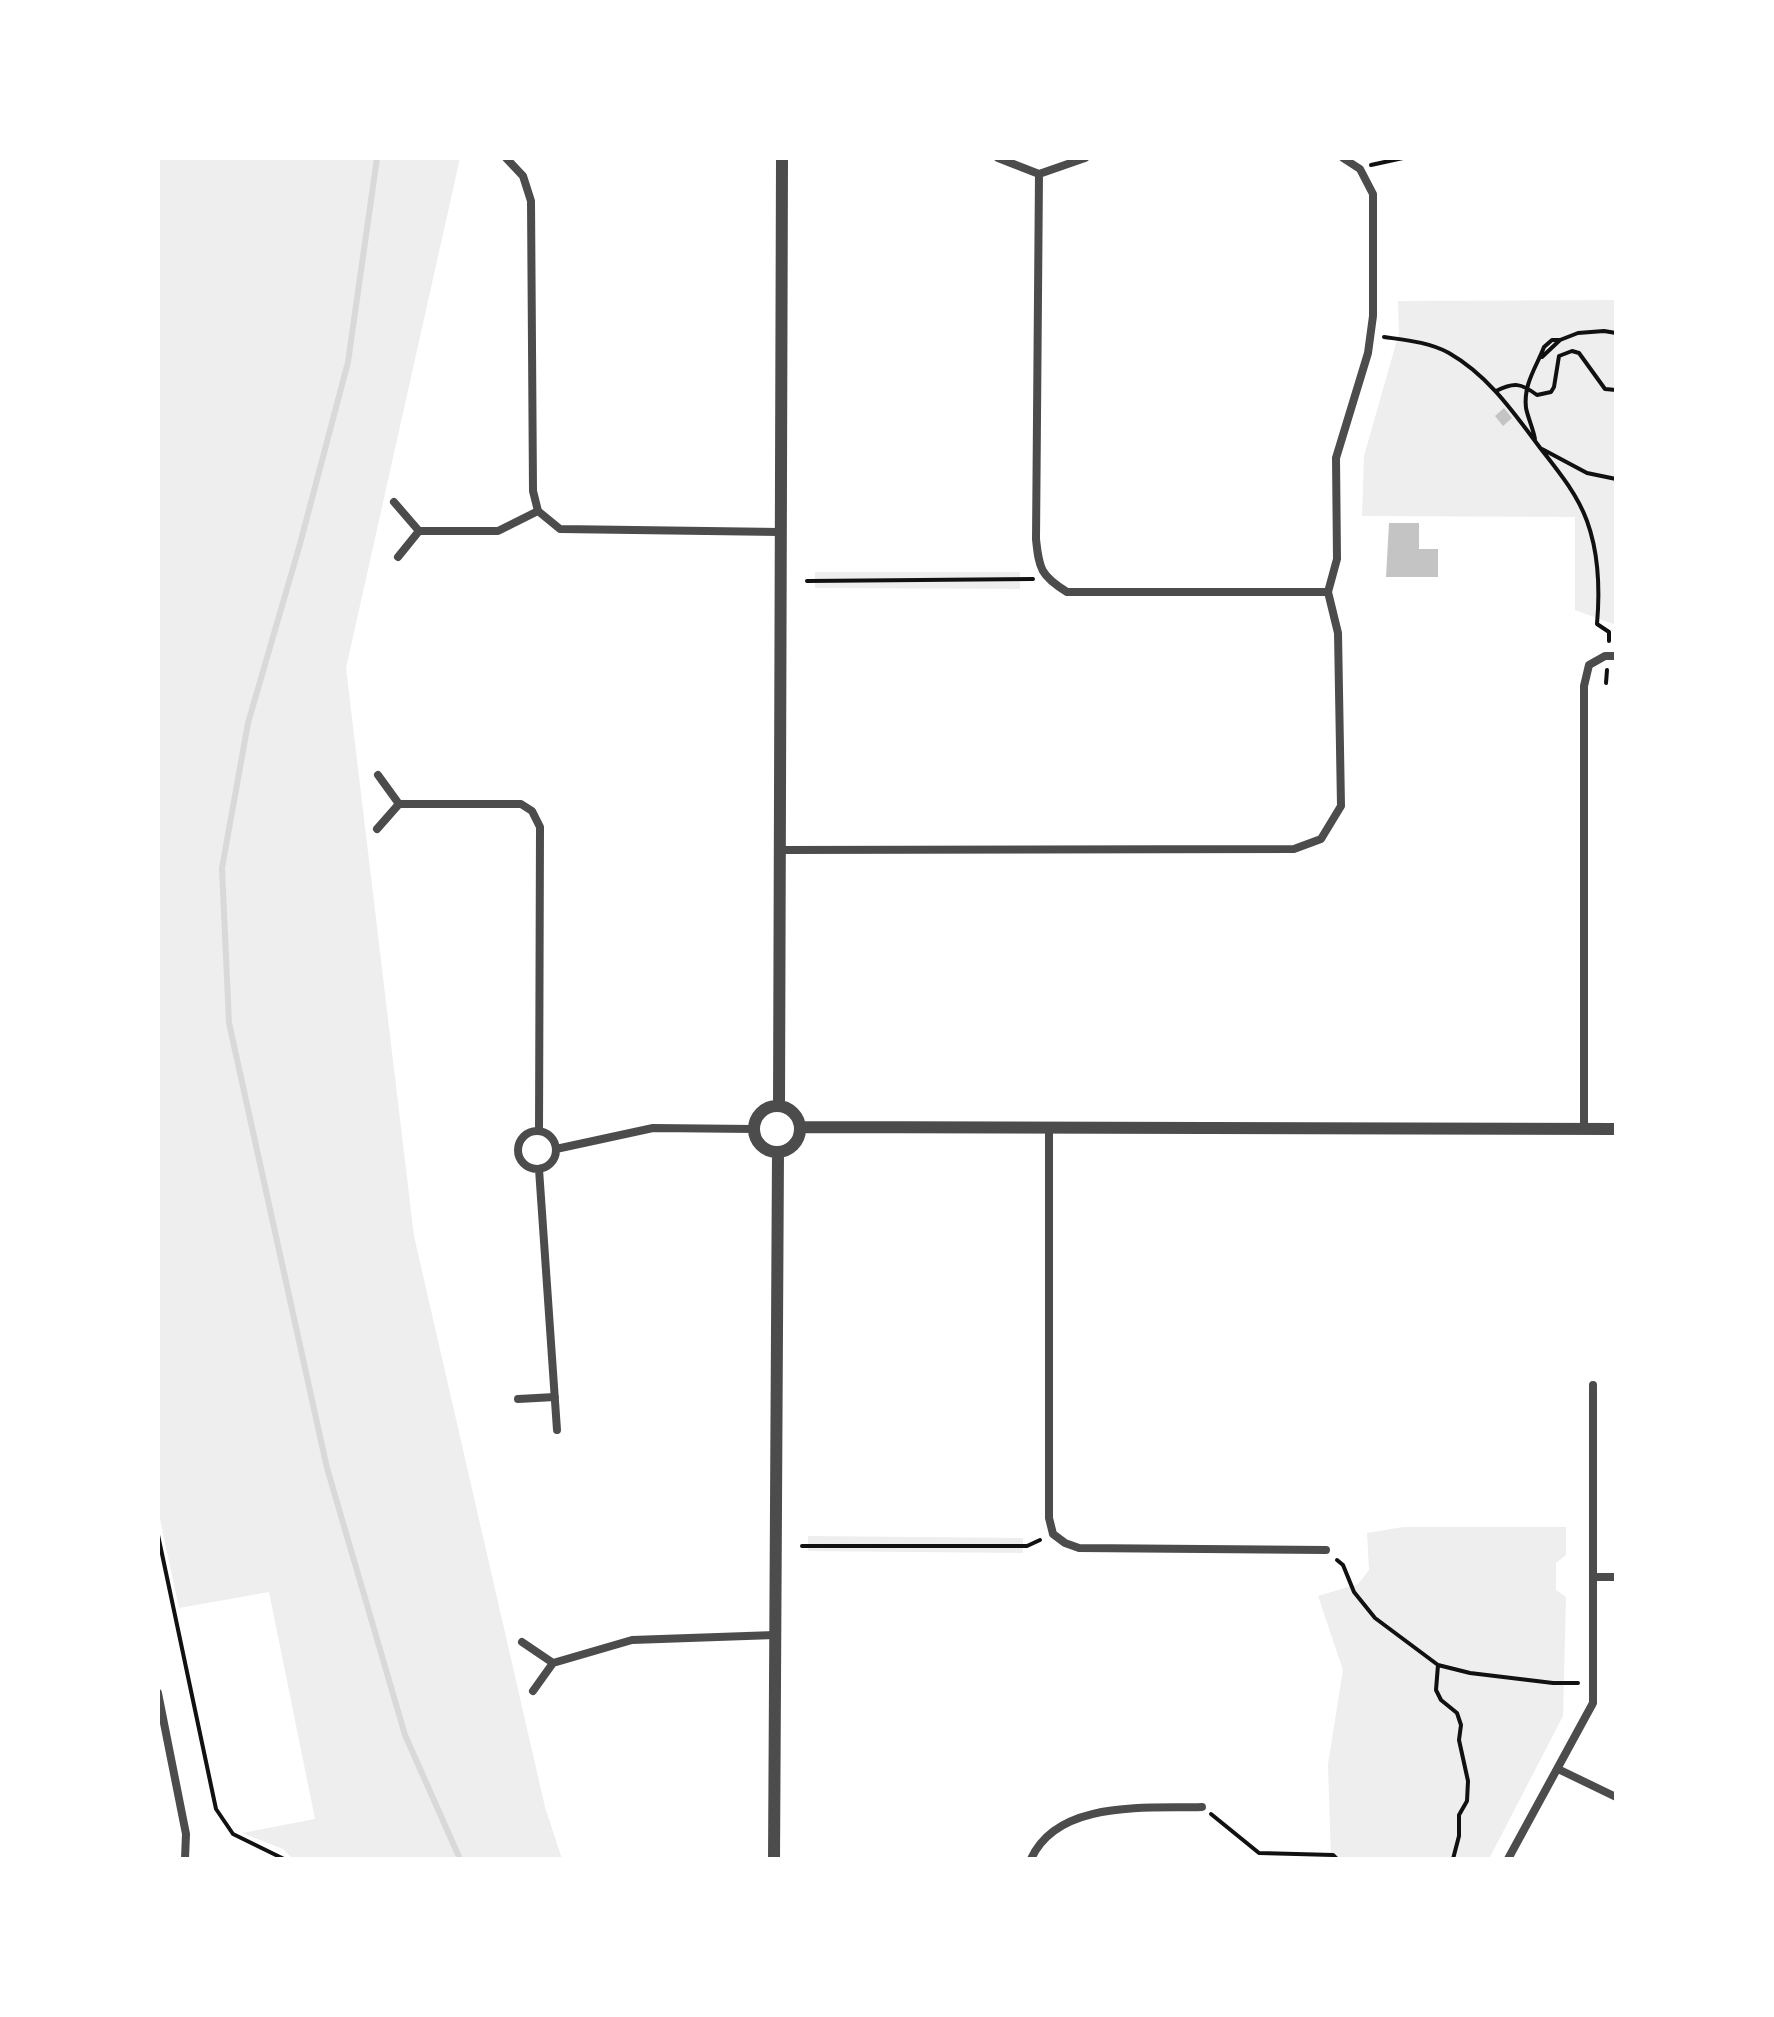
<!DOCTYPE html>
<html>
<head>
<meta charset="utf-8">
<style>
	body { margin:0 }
	#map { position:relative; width:1774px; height:2017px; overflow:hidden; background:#fff; font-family:"Titillium Web",sans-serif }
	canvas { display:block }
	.frame { position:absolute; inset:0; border:160px solid #fff; pointer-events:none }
</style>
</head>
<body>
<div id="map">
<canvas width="1774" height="2017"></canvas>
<div class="frame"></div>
</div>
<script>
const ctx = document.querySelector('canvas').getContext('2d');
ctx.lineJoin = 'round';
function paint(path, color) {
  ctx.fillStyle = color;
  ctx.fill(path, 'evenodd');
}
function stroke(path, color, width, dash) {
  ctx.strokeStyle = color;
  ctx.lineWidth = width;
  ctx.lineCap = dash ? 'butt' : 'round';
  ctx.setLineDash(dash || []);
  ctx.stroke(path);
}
const green = new Path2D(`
	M158,158H460L346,668L414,1236L545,1807L562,1859H293L283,1849L242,1833L315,1819L269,1592L179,1608L158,1510Z
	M1616,300V625L1575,610V517L1362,516L1364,456L1399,333L1398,301Z
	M815,572H1020V589L815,588Z
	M1403,1527H1566V1555L1556,1563V1590L1566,1597L1563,1716L1489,1859H1331L1328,1764L1343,1670L1318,1596L1358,1584L1369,1570L1367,1533Z
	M808,1536L1023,1538V1553L808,1551Z`);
const stream = new Path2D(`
	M377,158L348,362L300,544L248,723L222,868L229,1023L327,1468L405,1735L460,1859`);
const building = new Path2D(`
	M1504,408L1512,418L1503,426L1495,416Z
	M1389,523H1419V549H1438V577H1386Z`);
const path = new Path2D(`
	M1371,165L1403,158
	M1384,337C1405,340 1429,342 1449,353C1489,376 1514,413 1541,449C1559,472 1577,494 1587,521C1599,554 1600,590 1597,624L1609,632V641
	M1542,357L1560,340
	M1496,391C1514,382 1521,383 1537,395L1551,392L1554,387L1559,356L1572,351L1579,353L1605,389L1616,390
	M1535,439C1533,428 1528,418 1526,408C1523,384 1537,366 1544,347L1552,340H1560L1578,333L1604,331L1616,333
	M1542,449L1587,473L1616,479
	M807,581L1033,579
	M1606,683L1607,670
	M158,1535L216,1809L233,1834L284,1859
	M802,1546H1027L1040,1540
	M1337,1560L1343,1565L1354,1592L1375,1618L1438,1665L1470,1673L1553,1683H1578
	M1438,1665L1436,1690L1441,1700L1457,1713L1461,1725L1459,1740L1468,1781L1467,1801L1459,1815V1836L1453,1859
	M1211,1814L1259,1853L1333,1855L1337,1859`);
const minor = new Path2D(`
	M506,158L523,176L531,201L533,491L538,511L560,529L780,532
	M998,158L1039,174L1085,158
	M394,502L419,531L398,557
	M419,531H498L538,511
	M1328,592L1337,559L1336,458L1368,353L1373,316V194L1360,169L1343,158
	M399,804H521L532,811L540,827L539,1131
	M377,829L399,804L378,775
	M780,850L1294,849L1321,839L1341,806L1338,633L1328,592H1067C1041,576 1039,569 1036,539L1039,174
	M1049,1129V1518L1053,1534L1065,1543L1079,1548L1326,1550
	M1584,1129V686L1589,665L1605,656H1616
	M518 1150a19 19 0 1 1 38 0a19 19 0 1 1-38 0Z
	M556,1149L653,1128L754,1129
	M539,1169L557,1430
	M518,1399L555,1397
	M1593,1577H1616
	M522,1642L553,1663L533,1691
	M553,1663L632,1640L775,1635
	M158,1693L186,1834L185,1859
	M1558,1769L1616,1797
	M1031,1859C1058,1799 1148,1809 1202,1807
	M1508,1859L1593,1703V1385`);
const tertiary = new Path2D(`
	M779,1105L782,158
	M754 1129a23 23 0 1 1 46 0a23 23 0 1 1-46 0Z
	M800,1127L1616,1129
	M774,1859L778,1152`);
paint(green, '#eee');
stroke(stream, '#d9d9d9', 6);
paint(building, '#c4c4c4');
stroke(path, '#111', 4);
stroke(minor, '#4c4c4c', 8);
stroke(tertiary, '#4c4c4c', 12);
</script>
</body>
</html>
